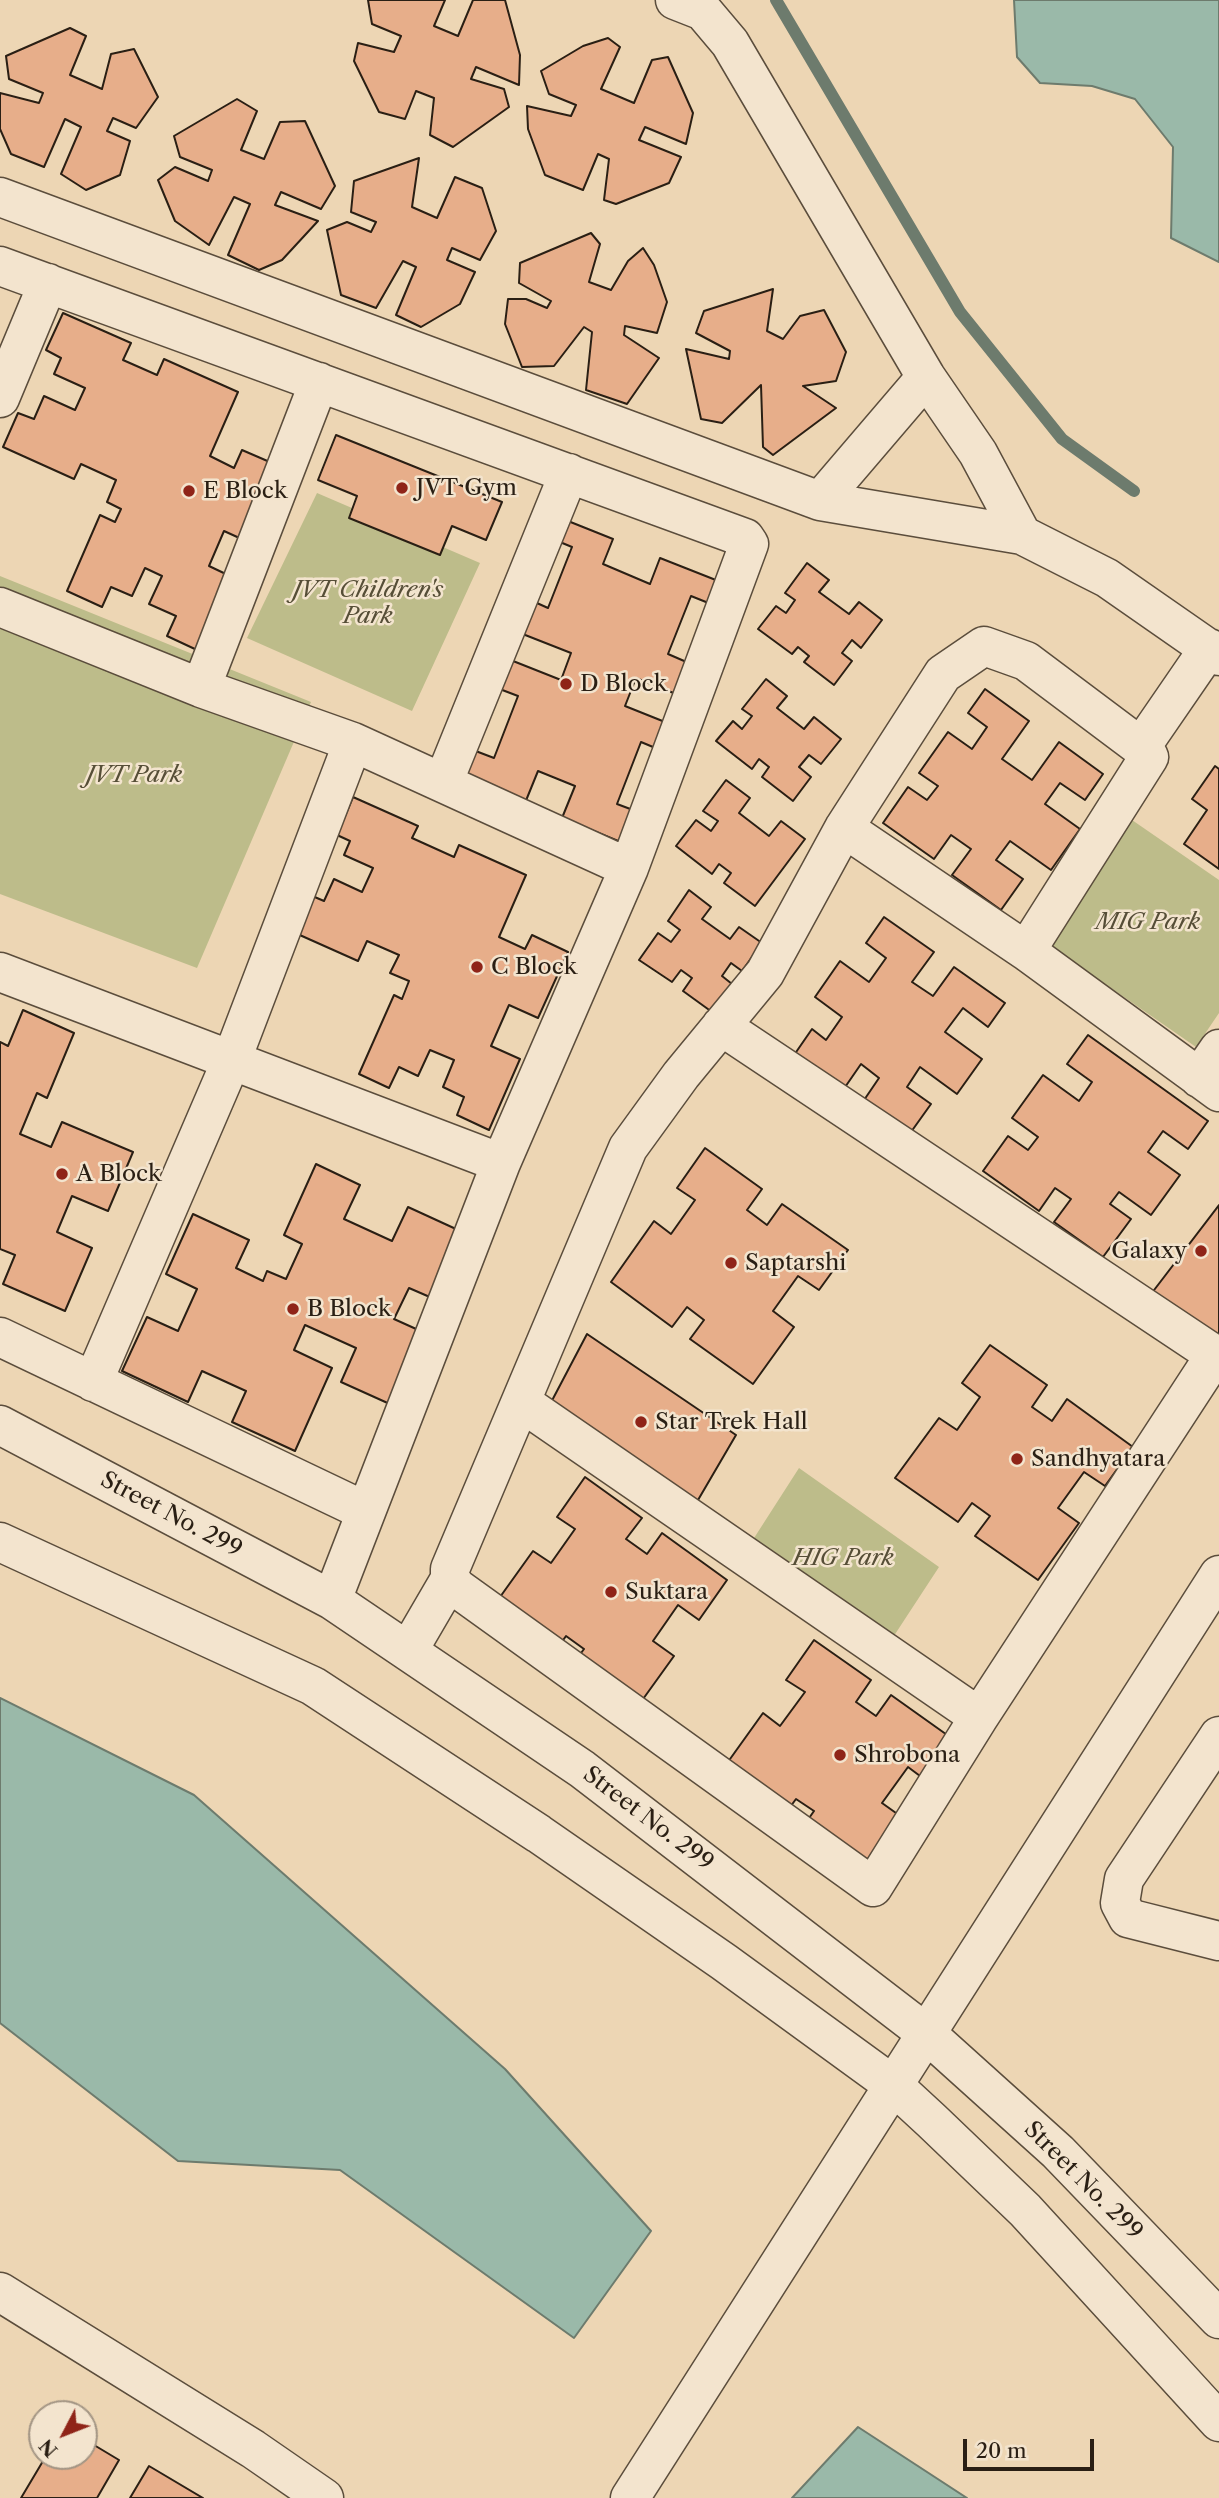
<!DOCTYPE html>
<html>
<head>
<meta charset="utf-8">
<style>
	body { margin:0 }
	#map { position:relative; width:1219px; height:2498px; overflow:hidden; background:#edd6b4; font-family:"Libre Caslon Text",serif }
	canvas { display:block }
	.north { position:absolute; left:28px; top:2400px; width:70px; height:70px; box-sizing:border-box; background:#f3e4ce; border:2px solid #a39584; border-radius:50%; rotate:228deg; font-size:19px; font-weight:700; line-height:28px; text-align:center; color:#2a1f14 }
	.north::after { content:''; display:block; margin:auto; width:24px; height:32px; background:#8f2418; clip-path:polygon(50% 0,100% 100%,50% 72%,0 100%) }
	.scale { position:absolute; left:963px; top:2439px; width:131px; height:32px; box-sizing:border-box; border:4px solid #2a1f14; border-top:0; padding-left:9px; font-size:21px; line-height:24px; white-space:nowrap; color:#2a1f14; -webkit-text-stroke:5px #f3e4ce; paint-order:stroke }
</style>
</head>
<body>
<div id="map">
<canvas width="1219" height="2498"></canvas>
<div class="north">N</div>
<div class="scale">20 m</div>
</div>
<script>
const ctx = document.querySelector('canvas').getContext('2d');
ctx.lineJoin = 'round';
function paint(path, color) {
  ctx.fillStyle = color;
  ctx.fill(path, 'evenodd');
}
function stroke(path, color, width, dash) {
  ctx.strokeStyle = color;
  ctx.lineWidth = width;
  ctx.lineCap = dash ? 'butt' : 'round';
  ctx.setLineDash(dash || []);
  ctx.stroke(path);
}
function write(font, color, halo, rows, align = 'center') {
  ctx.font = font + ' "Libre Caslon Text",serif';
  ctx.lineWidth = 5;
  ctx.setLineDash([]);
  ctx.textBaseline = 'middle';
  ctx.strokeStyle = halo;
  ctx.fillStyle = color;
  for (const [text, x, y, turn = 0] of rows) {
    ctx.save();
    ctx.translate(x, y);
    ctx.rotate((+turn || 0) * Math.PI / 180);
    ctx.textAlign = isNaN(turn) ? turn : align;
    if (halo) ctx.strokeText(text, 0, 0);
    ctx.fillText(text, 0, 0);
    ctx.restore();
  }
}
const green = new Path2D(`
	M317,493L480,563L412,711L247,638Z
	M0,576L311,702L197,968L0,894Z
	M1132,820L1219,880V1013L1196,1047L1046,943Z
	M799,1468L939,1567L886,1648L747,1549Z`);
const water = new Path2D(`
	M1014,0H1219V262L1171,238L1173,147L1135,99L1092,86L1040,83L1017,57Z
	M0,1698L194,1795L505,2069L651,2231L574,2338L340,2170L178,2161L0,2023Z
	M858,2427L967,2498H792Z`);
const stream = new Path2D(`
	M776,0L960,312L1062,439L1134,491`);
const building = new Path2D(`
	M368,0H445L434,26L458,36L473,0H505L520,55L519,85L476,67L471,79L504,89L509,107L453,147L430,135L434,98L416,91L405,119L379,112L354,61L358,43L394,52L401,36L372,24Z
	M70,28L86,36L70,75L102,89L111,54L134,49L158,97L136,128L113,118L107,131L130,141L120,175L86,190L61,174L81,127L65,119L44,167L11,154L0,129V93L39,103L43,93L9,79L6,56Z
	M608,38L620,47L601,89L634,103L652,60L668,57L693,113L686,144L645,127L639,140L681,157L669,183L616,204L604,200L609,159L598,154L583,190L545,175L528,129L527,106L571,116L576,105L549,94L541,71L583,46Z
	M237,99L257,111L241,150L264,159L280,122L305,121L335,186L321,209L281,192L275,205L318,221L282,260L259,270L228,255L250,204L234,197L209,245L175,221L158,180L175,167L208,181L212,170L180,157L174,136Z
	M419,158L412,207L437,218L455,177L482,188L496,231L480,260L452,248L447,260L475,272L460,304L421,327L396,315L416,267L403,261L376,308L341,295L327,230L347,222L371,232L376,222L351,212L354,181Z
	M591,233L600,244L589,282L611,290L628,261L643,248L654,265L667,302L657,333L625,326L624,335L659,358L627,404L586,390L592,332L584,327L554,366L522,367L505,324L508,299H526L547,308L551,301L519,283L520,263Z
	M773,289L767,331L783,339L800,316L824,310L846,352L836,381L803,386L836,408L773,455L763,447L761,385L722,423L701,419L686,349L729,359L730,351L696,333L704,311Z
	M63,313L131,343L123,360L157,375L164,359L238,392L210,456L234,468L242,450L279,466L246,541L224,531L209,566L230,576L197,650L167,636L176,616L149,604L162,576L145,568L132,596L111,587L102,607L67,591L100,515L115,522L121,509L107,502L116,480L81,464L74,479L3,447L18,413L34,419L44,396L75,410L85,388L54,374L61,358L46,350Z
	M336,435L502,502L486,540L452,526L440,555L349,518L357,496L318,480Z
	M563,519L613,539L603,564L650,584L660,558L731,586L721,608L691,596L668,654L698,667L686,698L636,678L625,706L675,726L665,752L641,742L617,804L641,813L628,845L562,818L575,786L538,771L525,803L461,778L473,750L494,758L518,696L497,688L508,659L561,680L571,653L515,631L528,599L548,608L572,547L555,540Z
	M807,563L829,580L819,592L849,614L859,602L882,620L861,648L852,640L842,653L852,661L834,685L804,662L809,656L798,647L792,654L758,629L776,606L786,613L795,600L785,593Z
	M766,679L787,696L777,708L804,729L814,717L841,739L821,764L809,755L799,767L811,777L793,801L762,777L769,767L759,759L752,769L716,741L733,721L742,729L752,716L742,709Z
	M985,689L1029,721L1002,759L1032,780L1059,742L1103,774L1085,800L1060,783L1045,804L1080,829L1051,870L1010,841L996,860L1023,879L1001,910L952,875L971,849L951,835L934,859L883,823L908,787L927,800L938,786L919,773L948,732L972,749L987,727L968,713Z
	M1215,766L1219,769V869L1184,844L1207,810L1192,799Z
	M726,780L750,798L739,813L769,836L781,821L805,839L755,906L724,883L731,873L719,864L712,874L676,846L696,820L711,831L718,821L703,811Z
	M353,797L418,826L412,838L454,857L459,845L526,875L499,937L525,949L532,935L568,952L538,1018L509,1005L491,1046L520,1059L489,1130L457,1115L464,1097L443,1087L454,1060L430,1050L418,1076L399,1067L389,1088L359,1074L394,995L402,999L409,981L390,973L399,955L367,941L358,961L293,932L310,895L324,901L334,879L362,892L373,868L344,855L350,841L337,835Z
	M689,890L711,907L702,919L730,939L739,927L762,943L742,971L731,963L722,976L732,984L712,1012L683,991L692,978L681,970L672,982L639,960L658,933L671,942L680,930L668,921Z
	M884,917L934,952L912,982L933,996L954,967L1005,1003L988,1027L963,1008L945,1032L982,1059L957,1094L920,1067L907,1087L931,1104L906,1139L860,1106L879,1078L861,1064L841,1093L792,1058L812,1029L826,1040L842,1017L815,997L840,961L869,982L886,958L866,943Z
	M23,1010L74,1033L47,1098L37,1093L20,1134L51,1147L62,1122L133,1152L108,1211L72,1196L57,1232L92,1248L65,1311L3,1284L15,1255L0,1249V1042L8,1046Z
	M1088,1035L1208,1121L1188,1149L1163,1131L1148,1152L1180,1175L1151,1215L1119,1192L1110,1204L1131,1219L1103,1257L1054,1222L1071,1199L1055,1188L1039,1211L983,1171L1008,1136L1028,1150L1038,1137L1012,1118L1043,1075L1079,1101L1092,1082L1067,1064Z
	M705,1148L762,1189L747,1210L767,1225L782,1204L848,1250L819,1290L798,1276L773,1311L794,1327L753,1384L690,1339L704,1320L687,1307L672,1327L611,1282L654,1221L671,1234L695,1200L677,1188Z
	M316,1164L360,1185L344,1219L392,1241L408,1207L469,1235L439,1301L409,1288L394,1319L425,1333L392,1405L341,1382L356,1348L305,1325L294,1350L332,1368L295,1451L232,1422L246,1391L202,1371L188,1402L122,1371L147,1317L178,1331L197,1289L166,1274L193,1214L249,1240L236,1268L263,1281L267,1271L286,1279L302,1244L284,1235Z
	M1219,1205V1352L1148,1298Z
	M587,1334L736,1435L691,1512L547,1410Z
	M990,1345L1047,1385L1032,1407L1052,1421L1067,1399L1133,1447L1105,1486L1084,1472L1058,1508L1079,1523L1038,1580L975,1536L990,1516L972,1503L958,1522L895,1478L939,1418L957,1430L980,1397L962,1383Z
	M585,1477L642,1518L626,1539L647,1554L662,1533L727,1580L699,1620L678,1605L653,1641L674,1656L633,1713L570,1668L584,1649L566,1636L552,1656L490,1611L533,1551L551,1563L575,1529L557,1517Z
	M814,1640L871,1680L856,1702L876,1716L891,1695L957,1742L928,1782L908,1767L882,1803L903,1818L862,1876L800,1831L814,1811L796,1799L782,1818L720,1773L763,1713L780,1726L805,1692L786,1680Z
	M84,2439L119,2460L97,2498H21L46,2456H84Z
	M149,2466L203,2498H130Z`);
const minor = new Path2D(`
	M675,0L703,11L730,43L926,377L978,453L1022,535
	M0,197L820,501L1022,535L1107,578L1219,656
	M0,266L745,538L749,544L629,868L501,1163L332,1600
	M0,398L48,283
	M820,501L926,377
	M0,607L201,688
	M353,742L629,868
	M1141,747L1209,648
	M443,783L569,473
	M844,828L943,674L984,646L1026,661L1146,751L1149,757L1026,951
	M0,972L501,1163
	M721,1026L1215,1355
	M1199,1078L1219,1049
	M1219,1092L1026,951L844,828L765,973L681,1075L628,1148L450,1569V1579L457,1588L873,1887L979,1717L1215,1355L1219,1358
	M0,1337L365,1511
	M93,1382L232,1059L353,742L201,688L319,382
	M521,1402L979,1717
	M0,1425L332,1600L582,1769L927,2034L1058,2152L1219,2319
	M0,1542L313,1686L539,1834L724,1962L893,2085L932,2121L1025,2210L1219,2422
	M408,1651L450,1579
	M1219,1736L1124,1879L1120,1903L1128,1918L1219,1941
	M0,2292L253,2449L324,2498
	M630,2498L1219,1575`);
const markers = [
	[402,488,7,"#8f2418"],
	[189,491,7,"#8f2418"],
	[566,684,7,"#8f2418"],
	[477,967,7,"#8f2418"],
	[62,1174,7,"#8f2418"],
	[1201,1251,7,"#8f2418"],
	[731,1263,7,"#8f2418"],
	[293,1309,7,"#8f2418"],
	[641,1422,7,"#8f2418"],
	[1017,1459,7,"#8f2418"],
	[611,1592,7,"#8f2418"],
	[840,1755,7,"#8f2418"]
];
const poiNames = [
	["JVT Gym",416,488],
	["E Block",203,491],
	["D Block",580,684],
	["C Block",491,967],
	["A Block",76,1174],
	["Galaxy",1187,1251,"right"],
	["Saptarshi",745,1263],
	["B Block",307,1309],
	["Star Trek Hall",655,1422],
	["Sandhyatara",1031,1459],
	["Suktara",625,1592],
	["Shrobona",854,1755]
];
const parkNames = [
	["JVT Children's",368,590],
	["Park",368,616],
	["JVT Park",134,775],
	["MIG Park",1148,922],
	["HIG Park",843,1558]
];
const streetNames = [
	["Street No. 299",171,1515,28],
	["Street No. 299",648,1819,37],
	["Street No. 299",1083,2181,45]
];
paint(green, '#bdbc8a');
paint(water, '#9ab9a9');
stroke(water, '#6d7b6d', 2);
stroke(stream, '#6d7b6d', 12);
paint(building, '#e7ae8a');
stroke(building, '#2a1f14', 2);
stroke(minor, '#5b4d3c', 41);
stroke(minor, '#f3e4ce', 38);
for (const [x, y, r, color] of markers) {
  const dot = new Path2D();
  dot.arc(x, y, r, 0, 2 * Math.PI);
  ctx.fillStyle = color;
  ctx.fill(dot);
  stroke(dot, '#f3e4ce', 2.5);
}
write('23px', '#2a1f14', '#f3e4ce', poiNames, 'left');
write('italic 23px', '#564e37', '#f3e4ce', parkNames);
write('23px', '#2a1f14', '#f3e4ce', streetNames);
</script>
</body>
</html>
